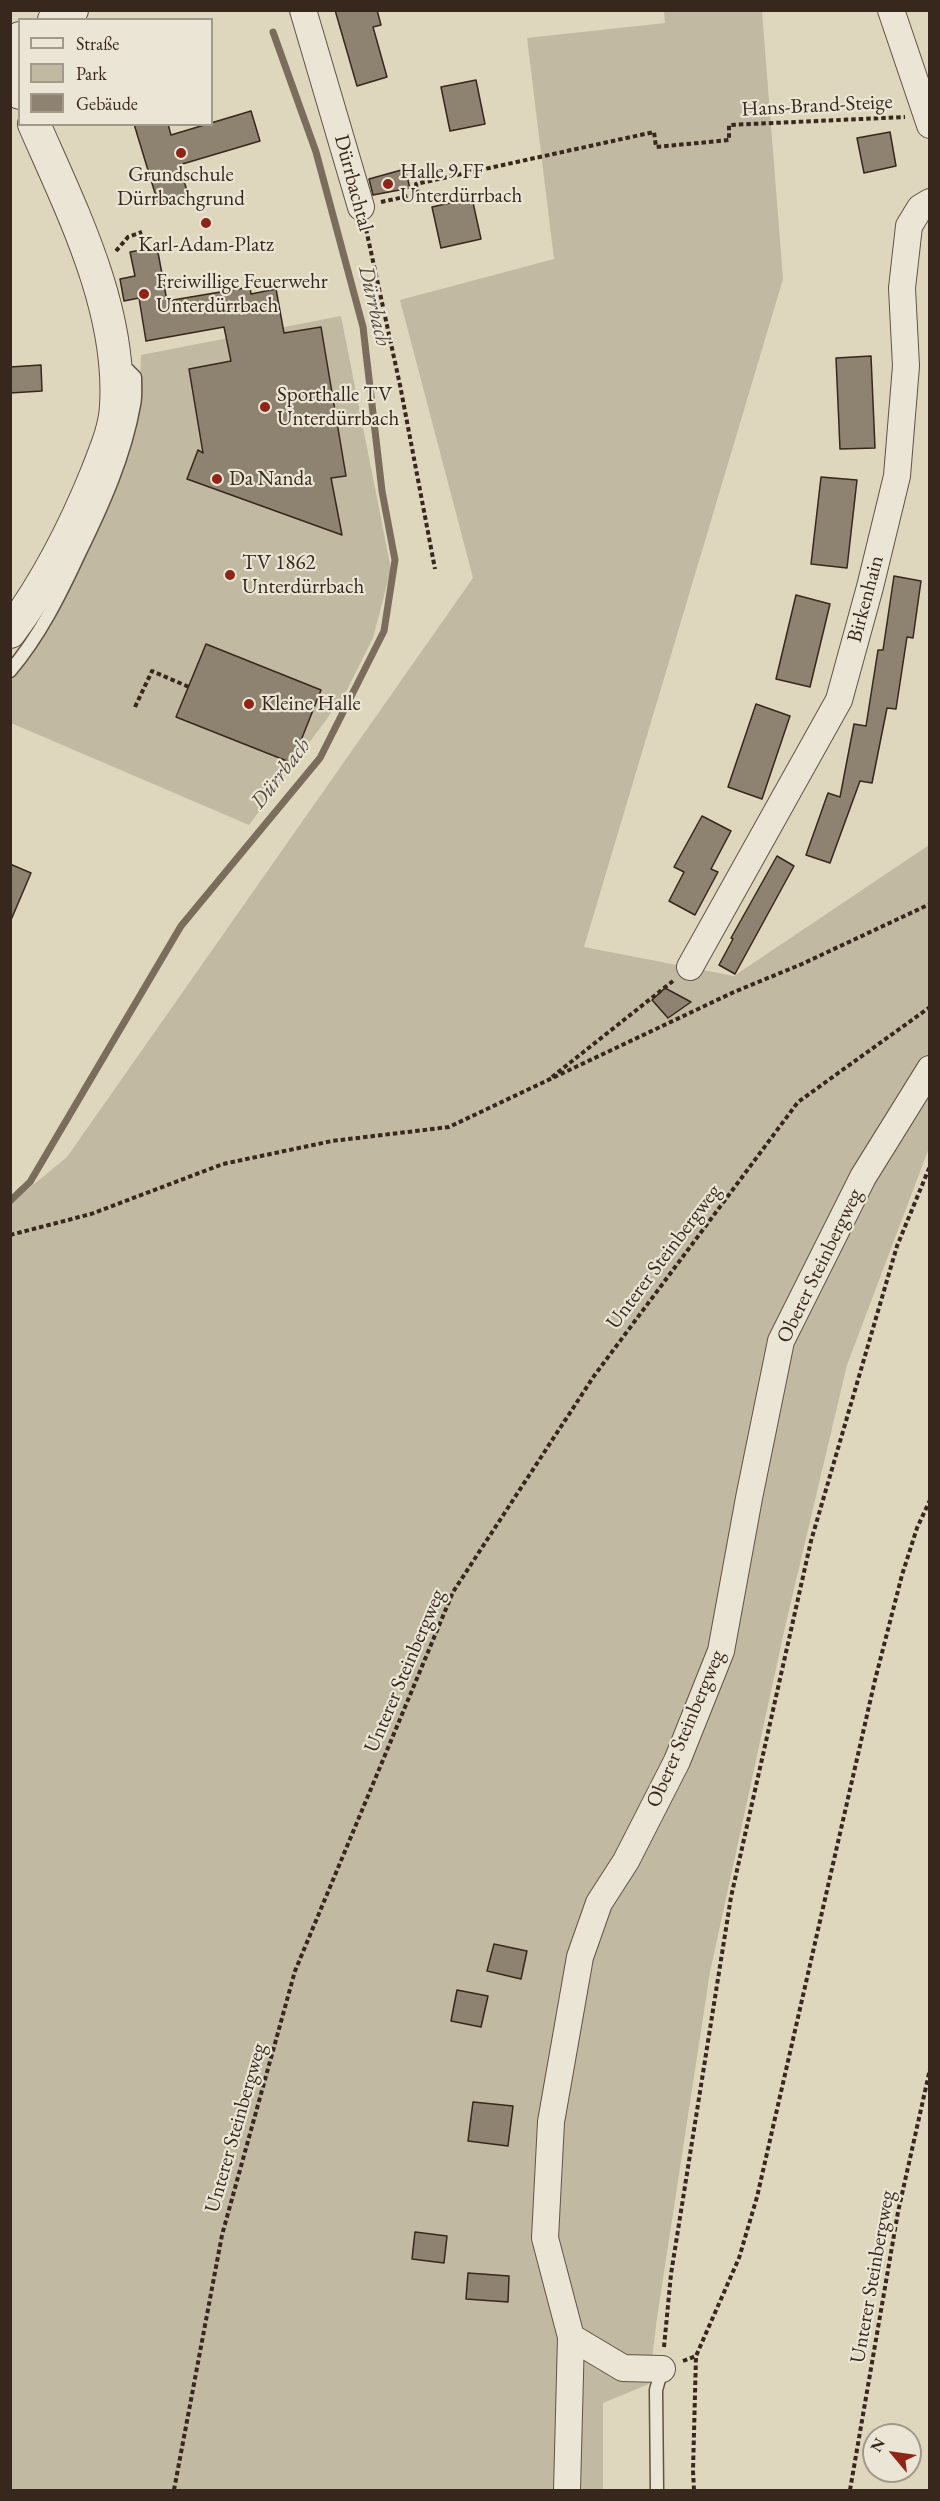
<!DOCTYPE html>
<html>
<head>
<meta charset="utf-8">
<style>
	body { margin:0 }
	#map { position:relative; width:940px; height:2501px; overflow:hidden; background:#ded7bd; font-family:"EB Garamond",serif }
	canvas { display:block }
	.frame { position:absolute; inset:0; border:12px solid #38271c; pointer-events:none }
	.legend { position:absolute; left:18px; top:18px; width:195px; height:108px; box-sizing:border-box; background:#eae5d4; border:2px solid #a3998a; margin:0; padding:8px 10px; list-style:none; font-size:18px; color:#38271c }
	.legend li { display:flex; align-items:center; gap:12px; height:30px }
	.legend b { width:30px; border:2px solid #a3998a }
	.north { position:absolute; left:862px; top:2423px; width:60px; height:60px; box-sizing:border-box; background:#eae5d4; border:2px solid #a3998a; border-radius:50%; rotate:299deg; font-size:16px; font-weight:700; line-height:24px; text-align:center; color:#38271c }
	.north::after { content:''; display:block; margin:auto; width:21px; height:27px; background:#8f2418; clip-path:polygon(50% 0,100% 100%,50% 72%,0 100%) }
</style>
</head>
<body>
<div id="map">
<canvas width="940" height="2501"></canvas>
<div class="frame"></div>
<ul class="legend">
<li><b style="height:8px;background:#eae5d4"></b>Straße</li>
<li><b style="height:16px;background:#c2b9a2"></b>Park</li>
<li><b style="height:16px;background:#8e8370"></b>Gebäude</li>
</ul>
<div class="north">N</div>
</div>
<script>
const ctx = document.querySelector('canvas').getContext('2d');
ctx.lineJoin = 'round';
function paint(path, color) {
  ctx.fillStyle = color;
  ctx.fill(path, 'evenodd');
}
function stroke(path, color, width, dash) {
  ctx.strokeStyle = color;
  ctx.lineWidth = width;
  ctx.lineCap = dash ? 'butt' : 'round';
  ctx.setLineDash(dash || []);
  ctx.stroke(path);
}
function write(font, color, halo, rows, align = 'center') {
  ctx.font = font + ' "EB Garamond",serif';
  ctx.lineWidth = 4.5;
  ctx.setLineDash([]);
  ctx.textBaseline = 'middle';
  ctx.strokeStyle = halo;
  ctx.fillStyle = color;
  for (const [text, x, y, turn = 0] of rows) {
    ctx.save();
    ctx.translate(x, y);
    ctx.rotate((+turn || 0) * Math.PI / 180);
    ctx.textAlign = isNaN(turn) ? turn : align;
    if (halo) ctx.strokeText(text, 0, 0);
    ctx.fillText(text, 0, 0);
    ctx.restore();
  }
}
const green = new Path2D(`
	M664,11H762L783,279L584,947L734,976L929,845V1148L847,1365L785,1627L710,1972L657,2318L649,2384L603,2403V2490H11V1203L67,1157L473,578L400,300L554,259L527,38L665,23Z
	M341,316L391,569L373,638L345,694L249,825L11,723V680L67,581L139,405L141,355Z`);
const stream = new Path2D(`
	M10,1201L30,1182L181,926L320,758L384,631L395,560L382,491L363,327L316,152L273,32`);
const building = new Path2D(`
	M335,10H377L381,25L373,27L387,77L357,86Z
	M476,80L485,124L450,131L441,87Z
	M251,111L260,141L179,165L188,194L158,203L134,124H168L171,135Z
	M890,132L896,166L864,173L857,138Z
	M405,169L410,188L373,195L369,179Z
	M472,198L481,239L441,248L432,207Z
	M157,247L167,301L250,287L251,294L276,289L284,333L321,327L346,476L331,478L342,535L187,479L198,450L203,453L189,369L231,361L224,327L146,341L139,298L124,301L120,279L135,276L130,252Z
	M871,356L875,448L840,449L836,358Z
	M41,365L42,391L10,393V367Z
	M821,477L857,480L847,568L811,564Z
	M894,576L921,581L913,638L907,637L896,709L887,708L872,783L860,781L830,863L806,855L828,793L840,797L854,724L866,726L878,650H883Z
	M796,595L830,604L810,687L776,679Z
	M206,644L321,690L292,763L176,717Z
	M756,704L790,716L762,799L728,787Z
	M702,816L731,831L711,869L718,872L695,915L669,901L684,872L674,867Z
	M777,856L794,866L735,974L719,965L733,939L731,938Z
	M10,864L31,873L11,920H10Z
	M665,988L691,1002L668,1018L652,1000Z
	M494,1944L527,1951L521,1979L487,1971Z
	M457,1990L488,1996L481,2027L451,2021Z
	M473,2102L513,2106L508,2146L468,2141Z
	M415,2232L447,2236L444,2263L412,2259Z
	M468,2273L509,2276L508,2302L466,2299Z`);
const path = new Path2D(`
	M381,202L418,194L416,184L654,132L656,147L729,140V125L905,117
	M366,229L400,385L435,569
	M116,251L128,237L142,232
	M135,707L152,671L189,687
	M552,1077L673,981
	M10,1235L91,1214L223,1164L332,1141L449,1127L734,992L802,964L930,904
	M664,2347L671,2274L731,1897L811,1541L897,1246L930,1166
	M683,2361L696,2356
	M174,2490L222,2235L295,1971L453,1592L594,1376L798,1102L930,1007
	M694,2490L693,2471L696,2356L739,2258L757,2197L875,1680L902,1575L917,1528L930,1500
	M850,2490L898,2212L930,2069`);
const service = new Path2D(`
	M10,671C40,636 61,593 80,552C103,505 125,456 134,405C136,396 135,386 135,377L128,370L117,369
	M657,2490L656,2390L662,2369`);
const minor = new Path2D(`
	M303,10L361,207
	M891,10L930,125
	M690,967L839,700L870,587L897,476L906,366L902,288L909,226L920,208L930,202
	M571,2337L623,2368L662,2369
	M567,2490L571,2337L545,2238L551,2122L580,1957L599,1903L626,1861L677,1761L721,1651L749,1498L781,1341L863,1177L930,1069`);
const tertiary = new Path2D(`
	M54,20L72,10
	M10,61L12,49L20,38
	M10,67L20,93
	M10,632C47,582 74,529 97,472C105,451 115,429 116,406C122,309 72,211 34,124`);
const markers = [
	[181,153,6,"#8f2418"],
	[388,184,6,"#8f2418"],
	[206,223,6,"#8f2418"],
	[144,294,6,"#8f2418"],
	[265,407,6,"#8f2418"],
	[217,479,6,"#8f2418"],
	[230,575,6,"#8f2418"],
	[249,704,6,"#8f2418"]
];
const streetNames = [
	["Hans-Brand-Steige",817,106,-3],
	["Dürrbachtal",353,183,75],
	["Birkenhain",866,599,-75],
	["Unterer Steinbergweg",664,1257,-53],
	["Oberer Steinbergweg",820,1266,-64],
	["Unterer Steinbergweg",405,1671,-67],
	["Oberer Steinbergweg",686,1729,-67],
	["Unterer Steinbergweg",236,2128,-74],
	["Unterer Steinbergweg",873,2277,-80]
];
const poiNames = [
	["Halle 9 FF",400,172],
	["Unterdürrbach",400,196],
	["Grundschule",181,175,"center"],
	["Dürrbachgrund",181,199,"center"],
	["Karl-Adam-Platz",206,245,"center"],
	["Freiwillige Feuerwehr",156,282],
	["Unterdürrbach",156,306],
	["Sporthalle TV",277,395],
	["Unterdürrbach",277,419],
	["Da Nanda",229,479],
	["TV 1862",242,563],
	["Unterdürrbach",242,587],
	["Kleine Halle",261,704]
];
const waterNames = [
	["Dürrbach",374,306,77],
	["Dürrbach",281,774,-52]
];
paint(green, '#c2b9a2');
stroke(stream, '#7a6d5c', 7);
paint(building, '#8e8370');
stroke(building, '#38271c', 1.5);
stroke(service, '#625344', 15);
stroke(minor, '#625344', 28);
stroke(tertiary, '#625344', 34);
stroke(path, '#38271c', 4, [4.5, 3]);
stroke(service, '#eae5d4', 12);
stroke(minor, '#eae5d4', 26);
stroke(tertiary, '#eae5d4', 32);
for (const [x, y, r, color] of markers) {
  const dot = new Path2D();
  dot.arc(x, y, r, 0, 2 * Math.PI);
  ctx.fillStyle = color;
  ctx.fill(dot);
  stroke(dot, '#eae5d4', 2);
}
write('21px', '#38271c', '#eae5d4', streetNames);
write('21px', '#38271c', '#eae5d4', poiNames, 'left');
write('italic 22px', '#594a3c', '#eae5d4', waterNames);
</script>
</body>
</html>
